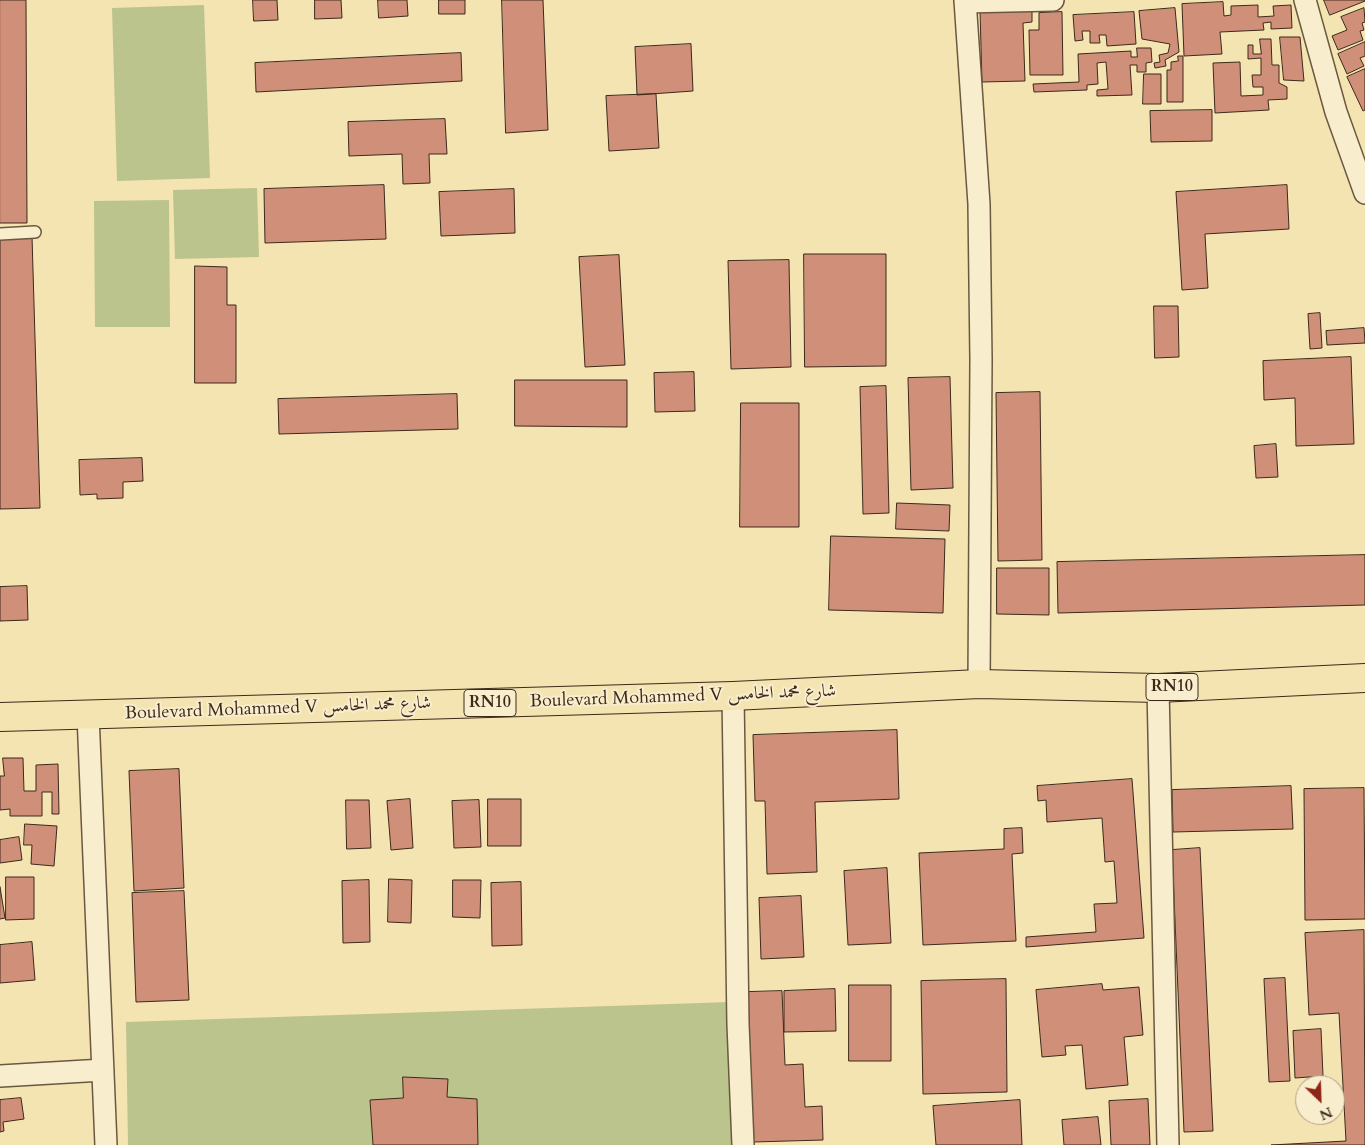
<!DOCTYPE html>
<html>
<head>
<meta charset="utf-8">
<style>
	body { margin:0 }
	#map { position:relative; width:1365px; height:1145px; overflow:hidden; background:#f4e4b2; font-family:Cardo,serif }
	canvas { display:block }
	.north { position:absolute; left:1295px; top:1075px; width:50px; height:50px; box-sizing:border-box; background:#f8edcd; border:1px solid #ad9f85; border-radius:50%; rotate:156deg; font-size:14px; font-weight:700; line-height:20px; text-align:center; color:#3d291a }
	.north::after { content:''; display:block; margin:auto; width:18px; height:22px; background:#8f2418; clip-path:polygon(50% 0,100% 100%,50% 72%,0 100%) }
</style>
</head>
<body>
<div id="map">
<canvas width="1365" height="1145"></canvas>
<div class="north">N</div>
</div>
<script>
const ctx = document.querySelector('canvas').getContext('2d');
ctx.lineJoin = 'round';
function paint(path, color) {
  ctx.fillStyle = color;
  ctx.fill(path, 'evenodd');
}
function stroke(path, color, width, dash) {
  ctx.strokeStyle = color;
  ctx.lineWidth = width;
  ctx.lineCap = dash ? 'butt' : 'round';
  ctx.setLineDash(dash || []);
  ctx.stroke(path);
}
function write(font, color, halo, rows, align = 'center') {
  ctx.font = font + ' Cardo,Amiri,serif';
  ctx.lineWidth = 4;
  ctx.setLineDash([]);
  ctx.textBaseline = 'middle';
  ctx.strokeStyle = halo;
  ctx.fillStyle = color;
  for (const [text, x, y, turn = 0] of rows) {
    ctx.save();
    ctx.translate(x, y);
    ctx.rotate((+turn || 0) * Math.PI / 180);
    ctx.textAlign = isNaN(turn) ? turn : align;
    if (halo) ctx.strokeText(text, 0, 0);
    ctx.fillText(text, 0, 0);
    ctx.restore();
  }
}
const green = new Path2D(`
	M204,5L210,178L117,181L112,8Z
	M257,188L259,257L175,259L173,190Z
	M169,200L170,327H95L94,201Z
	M731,1002L735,1145H128L126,1022Z`);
const building = new Path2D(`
	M0,0H26L27,223H0Z
	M253,0H277L278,20L254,21Z
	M315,0H341L342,18L315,19Z
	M378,0H407L408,16L379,18Z
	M439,0H465V14H439Z
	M502,0H543L548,130L506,133Z
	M1324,0H1365V1L1330,15Z
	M1223,2L1224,16L1231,15V6L1258,5V17L1274,16L1273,6L1291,5L1292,28L1271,29V22L1263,23L1264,30L1220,32L1222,54L1184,56L1182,4Z
	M1175,8L1179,52L1165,60L1166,66L1155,68L1154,63L1160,62L1159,55L1168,53L1170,44L1142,39L1139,11Z
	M1364,8L1365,22L1362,23L1364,30L1360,31L1363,40L1338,50L1332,36L1347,30L1341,17Z
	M1032,10V22L1023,23L1025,81L982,82L980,11Z
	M1062,12L1063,75H1030L1029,30H1039V13Z
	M1134,12L1136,44L1107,46L1106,35H1099L1100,43H1090V31H1082L1083,40L1075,41L1073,15Z
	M1280,37H1300L1304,81L1284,80Z
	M1260,39H1271L1272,65H1279V83L1287,87V99L1268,100L1269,110L1215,113L1213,63L1240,62L1241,96L1263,95V87H1253L1252,75H1261V58L1248,59V45H1253V54H1261Z
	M1365,42V56L1360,58L1364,66L1347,74L1338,54Z
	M691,44L693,91L637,95L635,47Z
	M1137,48H1151L1152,62L1146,63V72H1137V65H1130L1132,95L1097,96V90L1108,89L1106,62L1097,63L1098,84L1087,85V90L1034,92L1033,84L1079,82L1078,54L1131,51V57H1137Z
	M461,53L462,81L256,92L255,63Z
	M1178,56H1183V102H1167V70H1171V62L1178,61Z
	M1365,69V110L1363,111L1347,77Z
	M1144,74H1161V104H1143Z
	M656,94L659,148L609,151L606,96Z
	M1212,110V141L1151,142L1150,111Z
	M445,119L447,154H429L430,183L403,184L402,154L349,156L348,122Z
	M384,185L386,239L265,243L264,189Z
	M1287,185L1289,229L1205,234L1208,288L1182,290L1176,192Z
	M514,189L515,233L441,236L439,192Z
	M32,236L40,508L0,509V237Z
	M804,254H886V366L805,367Z
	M619,255L625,365L585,367L579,257Z
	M789,260L791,367L731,369L728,261Z
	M195,266L227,267V305H236V383H195Z
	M1154,306H1178L1179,357L1155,358Z
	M1320,313L1322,348L1310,349L1308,314Z
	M1364,328L1365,343L1327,345L1326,331Z
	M1351,357L1354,444L1296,446L1295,398L1264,400L1263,361Z
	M694,372L695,411L655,412L654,373Z
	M950,377L953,488L911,490L908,378Z
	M515,380H627V427L515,426Z
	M886,386L889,513L863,514L860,387Z
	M1040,392L1042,560L998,561L996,393Z
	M457,394L458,429L279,434L278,399Z
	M741,403H799V527H740Z
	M1276,444L1278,477L1256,478L1254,446Z
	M142,458L143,481L123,482V498L97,499V494L80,495L79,460Z
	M897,503L950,505L949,531L896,529Z
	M831,536L945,539L943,613L829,610Z
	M1365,555V605L1058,613L1057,562Z
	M997,568H1049V615L997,614Z
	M27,586L28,620L0,621V587Z
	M897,730L899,799L815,802L817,872L767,874L765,801H755L753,735Z
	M3,758H23L24,791H36V765L58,764L59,814H52V792H42V816H10V809L0,810V776H4Z
	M179,769L184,888L134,891L129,771Z
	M1132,779L1144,938L1026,947V937L1096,932L1094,904L1117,903L1114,861L1105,862L1102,818L1047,822L1046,800L1038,801L1037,786Z
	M1291,786L1293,829L1173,832L1172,790Z
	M1364,788L1365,919L1305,920L1304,789Z
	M410,799L413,848L391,850L387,801Z
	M488,799H521V846H488Z
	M346,800H369L371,848L347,849Z
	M479,800L481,847L454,848L452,801Z
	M25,824L57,826L54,866L31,864L32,845H24Z
	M1022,828L1023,853L1012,854L1016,941L923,945L919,853L1004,849V829Z
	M19,837L22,860L0,863V840Z
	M1200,848L1213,1131L1184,1132L1172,850Z
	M887,868L891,943L848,945L844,871Z
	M6,877H34V919L6,920Z
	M389,879L412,880L411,923L388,922Z
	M369,880L370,942L343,943L342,881Z
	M453,880H481L480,918L453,917Z
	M521,882L522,945L492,946L491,883Z
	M0,887L5,918L0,919Z
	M184,891L189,1000L136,1002L132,893Z
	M801,896L804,957L761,959L759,898Z
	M1364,930L1365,1145H1271L1346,1141L1339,1013L1309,1015L1305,933Z
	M32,942L35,980L0,983V945Z
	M1285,978L1290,1081L1269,1082L1264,979Z
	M1006,979L1007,1092L923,1094L921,981Z
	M1102,984L1103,990L1139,987L1143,1035L1124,1037L1128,1085L1086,1089L1082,1045L1065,1046L1066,1055L1042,1057L1036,990Z
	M849,985H891V1061H849Z
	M835,989L836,1031L784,1032V991Z
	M782,991L785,1065L803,1064L805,1107L822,1106L823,1140L753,1142L748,992Z
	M1321,1029L1323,1076L1295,1078L1293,1031Z
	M403,1077L448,1079L447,1097L477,1099L478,1145H373L370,1100L403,1098Z
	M21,1098L24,1119L3,1122L4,1131L0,1132V1100Z
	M1148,1099L1150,1145H1111L1109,1101Z
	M1020,1100L1022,1145H936L933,1106Z
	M1098,1117L1101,1145H1064L1062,1120Z`);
const service = new Path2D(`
	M0,234L35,232`);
const minor = new Path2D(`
	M965,0L979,204L981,360L979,684
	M1305,0L1336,112L1365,193
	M965,2L1053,0
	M1158,688L1168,1145
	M733,696L738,1024L743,1145
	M88,715L106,1145
	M0,1076L103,1070`);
const primary = new Path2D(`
	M0,717L733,696L979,684L1158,688L1365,678`);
const shields = [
	[1172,687,52],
	[490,703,52]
];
const shieldNames = [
	["RN10",1172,687],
	["RN10",490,703]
];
const streetNames = [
	["Boulevard Mohammed V شارع محمد الخامس",683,697,-2],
	["Boulevard Mohammed V شارع محمد الخامس",278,709,-2]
];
paint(green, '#bbc48c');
paint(building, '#d08f79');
stroke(building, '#3d291a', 1);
stroke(service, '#6b5840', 14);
stroke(minor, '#6b5840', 24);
stroke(primary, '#3d291a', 30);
stroke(service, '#f8edcd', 11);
stroke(minor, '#f8edcd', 21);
stroke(primary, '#f4e4b2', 28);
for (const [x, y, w] of shields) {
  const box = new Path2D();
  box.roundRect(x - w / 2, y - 13.5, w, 27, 4);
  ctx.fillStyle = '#f8edcd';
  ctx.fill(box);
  stroke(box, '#3d291a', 1);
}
write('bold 16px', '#3d291a', null, shieldNames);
write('18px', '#3d291a', '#f8edcd', streetNames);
</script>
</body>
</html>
